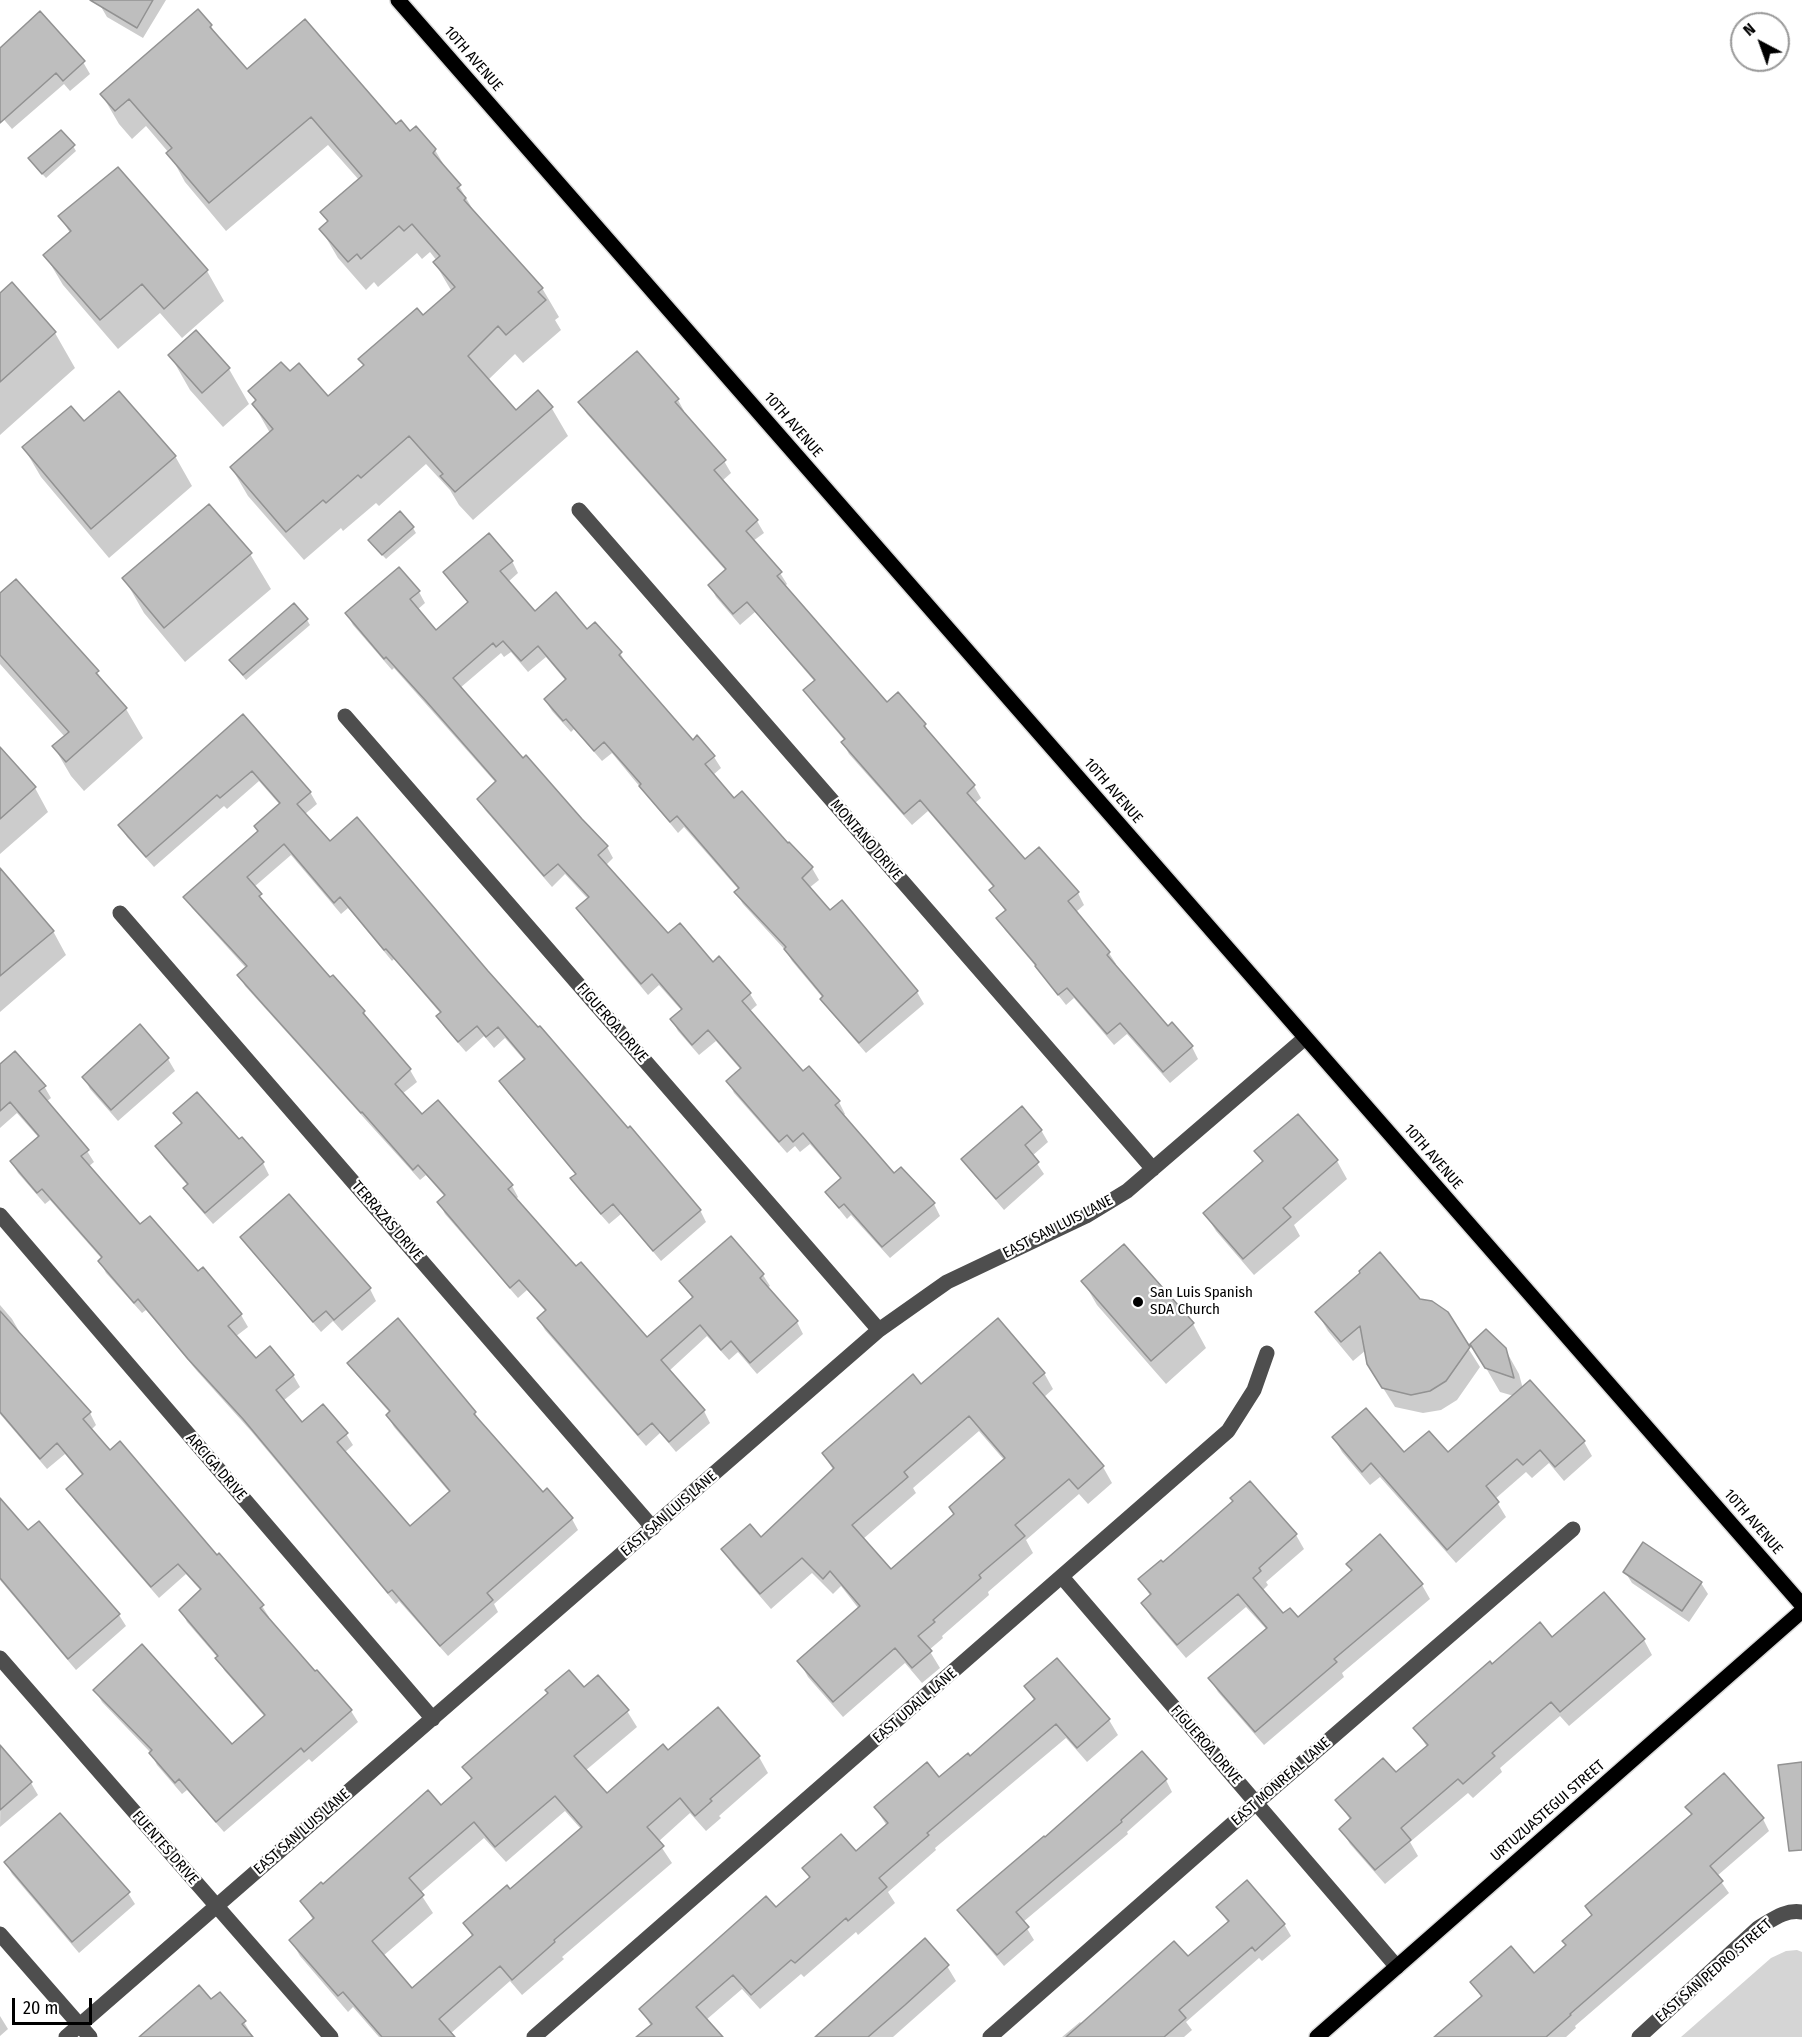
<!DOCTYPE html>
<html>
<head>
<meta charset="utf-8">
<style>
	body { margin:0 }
	#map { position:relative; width:1802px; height:2037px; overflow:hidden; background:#fff; font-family:"Fira Sans Condensed",sans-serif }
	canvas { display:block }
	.north { position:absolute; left:1730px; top:12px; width:60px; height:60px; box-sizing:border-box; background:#fff; border:2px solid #999; border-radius:50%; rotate:319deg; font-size:16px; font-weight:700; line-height:24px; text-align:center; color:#000 }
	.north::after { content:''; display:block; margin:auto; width:21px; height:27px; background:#000; clip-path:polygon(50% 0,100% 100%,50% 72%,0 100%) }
	.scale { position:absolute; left:12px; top:1998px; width:80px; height:27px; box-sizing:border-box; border:3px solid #000; border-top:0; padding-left:8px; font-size:18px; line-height:21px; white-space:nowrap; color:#000; -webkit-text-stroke:4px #fff; paint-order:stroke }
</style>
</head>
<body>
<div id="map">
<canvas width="1802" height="2037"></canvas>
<div class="north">N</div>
<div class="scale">20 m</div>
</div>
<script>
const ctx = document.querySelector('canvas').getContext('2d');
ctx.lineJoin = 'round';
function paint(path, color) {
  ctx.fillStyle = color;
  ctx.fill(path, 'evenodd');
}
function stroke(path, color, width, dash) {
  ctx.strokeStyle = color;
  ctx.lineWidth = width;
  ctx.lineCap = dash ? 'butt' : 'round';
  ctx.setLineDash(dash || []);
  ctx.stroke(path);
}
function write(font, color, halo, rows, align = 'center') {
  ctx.font = font + ' "Fira Sans Condensed",sans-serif';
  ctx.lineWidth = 4.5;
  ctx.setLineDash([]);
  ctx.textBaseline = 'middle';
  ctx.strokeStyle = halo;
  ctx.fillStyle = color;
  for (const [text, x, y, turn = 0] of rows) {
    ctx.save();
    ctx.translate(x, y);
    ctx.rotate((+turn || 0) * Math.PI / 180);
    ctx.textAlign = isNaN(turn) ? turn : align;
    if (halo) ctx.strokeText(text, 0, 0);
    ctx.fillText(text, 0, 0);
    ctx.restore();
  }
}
const green = new Path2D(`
	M1797,1950L1802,1952V2037H1681L1771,1958L1786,1951Z`);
const shadow = new Path2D(`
	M103,0H166L143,38L107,17L100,5Z
	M198,11L211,26L219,40L247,71L396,126L410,133L435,150L448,172L459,186L476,215L542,288L559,317L555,320L561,330L523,363L515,354L488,380L516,412L551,407L568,436L473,520L459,505L450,490L426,464L379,506L376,503L343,531L341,528L304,560L248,496L231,467L270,433L254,405L256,402L250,392L289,374L328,399L365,367L360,359L423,317L452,292L435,263L437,261L430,252L422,259L417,253L378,287L374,282L366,290L338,258L321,229L328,223L322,212L359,180L328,145L226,231L185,182L169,153L146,126L132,139L119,124L102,95Z
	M0,50L83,62L90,74L70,91L64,84L12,129L0,115Z
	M73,146L76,151L46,178L33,164Z
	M118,169L207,271L224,301L182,338L160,313L118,349L63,285L45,255L70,233L60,216Z
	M12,285L55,333L75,368L0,435V295Z
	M170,355L229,369L249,404L223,427L190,390Z
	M678,400L684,411L682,413L724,461L731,473L722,481L757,521L764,533L753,541L780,573L787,584L785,586L887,704L898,694L925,725L931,737L974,786L981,798L975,803L1025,861L1078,893L1084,905L1076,912L1109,953L1116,964L1114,965L1168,1028L1172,1024L1192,1047L1198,1059L1170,1083L1127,1034L1114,1045L1074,998L1066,1005L1038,969L1005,930L998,919L1006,912L991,891L994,888L928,811L912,825L849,754L843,743L845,741L812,702L805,690L815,682L755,612L740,625L716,597L710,585L726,571L587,414L580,403Z
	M24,448L175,456L192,486L109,558L41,477Z
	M413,528L416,533L386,559L373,545Z
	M250,554L271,589L185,662L144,613L124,578Z
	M512,561L518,573L508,582L535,613L587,631L620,653L627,665L692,742L714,757L721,768L713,775L734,800L788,845L789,844L812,868L819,880L809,888L830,912L842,903L917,992L924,1004L866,1053L829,1010L823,998L792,961L786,951L743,904L736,893L739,890L684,827L678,833L612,753L602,761L574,729L571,732L552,711L545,700L566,681L546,657L528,672L511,652L504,657L501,653L460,688L523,760L607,847L613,858L606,865L668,936L713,964L719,958L750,994L757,1005L749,1012L803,1074L839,1102L845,1114L843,1116L894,1175L901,1169L934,1204L940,1216L890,1258L851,1215L847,1219L834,1203L827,1192L841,1179L810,1144L800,1152L795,1146L787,1153L734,1093L728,1081L741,1070L716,1041L699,1055L678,1031L672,1020L682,1011L659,985L648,995L585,920L578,908L588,899L565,874L552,887L485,810L478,799L496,783L394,668L392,670L353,625L347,614L419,592L425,603L417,610L436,632L469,603L452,584L445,573Z
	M16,581L97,672L105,685L126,709L143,738L84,791L71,776L54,747L65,737L0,664V595Z
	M307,620L310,625L246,680L234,665Z
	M242,716L310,792L317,804L305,814L329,843L487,972L700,1210L706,1222L661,1261L621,1214L609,1224L579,1190L572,1178L576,1175L508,1093L501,1081L525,1061L505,1038L494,1048L484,1036L466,1052L445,1028L438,1017L441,1014L394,959L392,961L348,908L341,914L291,855L254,887L267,906L330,980L333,977L364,1012L370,1024L410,1070L417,1082L402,1094L421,1116L512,1186L518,1197L516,1199L576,1268L647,1339L693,1299L681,1282L763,1275L770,1286L767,1288L797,1322L803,1334L757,1374L738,1352L729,1360L707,1336L669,1371L704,1411L710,1423L676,1452L660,1433L646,1446L545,1330L538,1318L546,1312L527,1290L518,1298L445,1214L439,1202L445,1197L426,1175L420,1180L245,986L239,975L246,968L192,908L185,897L259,832L280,805L259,781L227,809L224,806L154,867L127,837L120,825Z
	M0,748L35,788L48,812L0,854Z
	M0,870L53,931L66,955L0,1012Z
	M140,1027L168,1059L175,1071L118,1121L90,1089L84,1077Z
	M0,1066L44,1086L51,1098L46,1102L87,1151L94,1162L88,1167L140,1226L198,1273L202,1269L241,1315L248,1327L235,1337L256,1360L293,1375L300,1387L283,1401L302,1424L346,1434L353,1445L344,1453L410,1528L450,1493L394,1427L387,1415L390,1413L356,1374L349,1363L475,1413L482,1425L543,1494L572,1519L578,1530L494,1604L498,1612L448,1656L399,1601L396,1604L251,1431L197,1371L146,1310L142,1313L106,1273L100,1261L102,1259L50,1200L45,1204L18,1173L11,1161L39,1138L17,1113L0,1128Z
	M175,1113L239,1141L263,1163L269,1175L213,1224L192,1200L185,1188L188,1186L164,1158L157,1147L182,1125Z
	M1297,1116L1337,1161L1347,1179L1294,1225L1300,1236L1254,1275L1216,1231L1205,1213L1263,1163L1256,1152Z
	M1041,1130L1048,1142L1032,1156L1044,1174L1004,1210L970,1170L963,1159Z
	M289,1196L370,1289L376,1301L342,1331L333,1321L321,1332L249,1248L242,1237Z
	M1124,1246L1193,1324L1206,1348L1166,1384L1097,1305L1083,1281Z
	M1362,1273L1419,1300L1468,1348L1480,1367L1457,1400L1441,1410L1423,1413L1395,1407L1380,1383L1366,1350L1353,1361L1328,1331L1317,1312Z
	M0,1305L12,1319L19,1331L17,1332L90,1413L96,1425L91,1430L110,1452L217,1557L262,1606L269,1617L267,1619L351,1711L358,1722L312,1762L309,1759L224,1832L187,1790L182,1794L157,1765L151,1753L102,1702L95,1690L232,1746L265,1717L224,1670L218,1658L187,1622L181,1610L201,1591L186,1574L159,1598L75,1501L68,1490L83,1476L65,1454L47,1469L0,1414Z
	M1472,1344L1505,1349L1519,1374L1523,1389L1584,1442L1592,1456L1564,1481L1549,1463L1532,1478L1526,1472L1495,1499L1506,1517L1456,1563L1380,1477L1370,1485L1342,1452L1334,1438L1404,1455L1447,1454L1514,1396L1500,1392Z
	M1044,1373L1053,1389L1043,1398L1103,1467L1112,1483L1088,1504L1079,1494L1026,1540L1033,1553L988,1592L989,1595L942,1636L943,1638L929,1650L940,1668L922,1683L905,1663L843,1717L808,1677L799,1661L859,1609L841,1586L833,1594L812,1573L771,1609L733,1565L723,1549L761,1539L834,1471L823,1454L921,1386ZM979,1431L1005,1461L955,1515L891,1571L863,1539L916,1493L913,1488Z
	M0,1501L28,1532L39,1523L119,1615L126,1626L76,1670L0,1580Z
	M1296,1535L1304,1549L1266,1582L1268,1585L1262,1591L1283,1615L1298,1620L1353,1572L1348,1564L1380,1537L1422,1585L1430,1599L1342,1673L1344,1677L1264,1745L1218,1692L1210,1679L1267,1630L1246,1607L1186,1658L1151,1617L1143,1604L1151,1597L1140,1580L1163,1564Z
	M1625,1572L1701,1583L1708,1594L1689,1622L1632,1583Z
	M1552,1639L1644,1640L1652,1655L1569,1726L1560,1716L1500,1768L1502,1772L1473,1798L1468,1793L1410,1842L1418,1856L1385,1884L1350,1844L1341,1829L1351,1821L1337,1800L1396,1775L1427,1747L1415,1728L1492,1666Z
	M1057,1660L1109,1720L1118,1735L1087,1762L1066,1738L935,1848L936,1850L888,1892L895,1903L858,1935L856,1932L804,1977L801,1974L760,2009L742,1989L706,2020L720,2037H639L651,2026L641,2009L776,1909L810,1879L804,1868L856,1853L887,1826L875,1807L939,1779L970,1758L1035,1702L1026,1687Z
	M583,1689L627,1711L637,1727L585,1771L607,1795L668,1752L759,1757L768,1773L719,1816L721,1818L706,1831L690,1813L658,1842L672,1863L562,1957L564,1959L522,1995L510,1981L450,2034L452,2037H379L353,2007L348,2012L300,1956L291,1940L313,1920L302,1901L441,1807L472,1780L464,1767ZM565,1811L581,1829L510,1891L465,1924L473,1938L412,1990L383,1956L433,1913L420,1893L484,1838L506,1862Z
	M1,1749L31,1783L38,1795L0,1827Z
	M1142,1753L1166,1780L1172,1792L1127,1832L1128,1834L1023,1922L1034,1940L1004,1966L966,1921L959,1910L1045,1840Z
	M1724,1775L1763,1819L1769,1831L1717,1876L1729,1893L1575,2026L1576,2028L1566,2037H1437L1482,1998L1471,1982L1534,1975L1567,1946L1592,1916L1587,1907L1692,1816L1687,1807Z
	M6,1863L128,1893L135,1904L79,1953L12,1874Z
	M1218,1907L1284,1924L1291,1936L1262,1961L1259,1958L1186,2022L1192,2030L1184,2037H1062L1080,2022L1083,2025L1187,1959L1228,1923Z
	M947,1966L956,1981L893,2037H816Z
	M211,2002L244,2022L253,2037H154Z
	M0,2016L8,2029L0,2036Z`);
const building = new Path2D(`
	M90,0H153L137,28Z
	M198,9L212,25L210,27L247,69L305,19L396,124L401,120L410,131L416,126L436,149L433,153L461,185L457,188L466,198L464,200L543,288L538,292L546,300L506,335L498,326L468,356L516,410L538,390L553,407L455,492L440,476L443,474L409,436L361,478L358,475L326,503L323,500L286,532L230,467L273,429L252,404L256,400L248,391L281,362L290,371L299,363L328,396L364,365L358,359L417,308L423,315L455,287L433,262L440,256L412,224L404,231L399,226L361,259L357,254L348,262L319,229L328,221L320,212L362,176L311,117L209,203L166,153L172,148L129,99L115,111L100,94Z
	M40,11L85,61L63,81L56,73L0,123V48Z
	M61,130L75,145L42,174L28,158Z
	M118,167L208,270L164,309L142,284L100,320L43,255L71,231L58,216Z
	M12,282L56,332L0,382V293Z
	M196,330L230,368L202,393L168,355Z
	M637,351L679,399L675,402L726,460L714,470L758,520L746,531L782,572L777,576L887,702L898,692L926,724L924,726L975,785L967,793L1025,859L1039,847L1079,892L1068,901L1110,952L1107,955L1168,1026L1172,1022L1193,1046L1163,1072L1120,1023L1107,1034L1067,988L1058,995L1035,966L1036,965L996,918L1006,910L989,890L994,886L920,800L904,814L841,742L845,739L803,690L815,680L747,602L733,614L708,585L726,569L578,402Z
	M119,391L176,456L91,529L22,447L71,406L84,421Z
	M209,504L252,553L164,628L122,578Z
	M400,511L414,527L382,555L368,540Z
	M489,533L513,561L500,571L535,611L556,592L587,629L595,622L622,652L619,655L693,740L697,735L715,756L705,764L734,798L742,791L788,843L789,842L813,867L802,878L830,910L842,900L918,991L859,1043L820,999L823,996L784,949L786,947L734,892L739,888L677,816L670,822L639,786L641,784L604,742L594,751L566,719L563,721L544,699L566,679L538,646L521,661L503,641L496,647L493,643L453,678L523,758L526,755L582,819L608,846L598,855L668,933L680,923L713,962L719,956L751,993L742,1001L803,1071L809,1066L840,1101L835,1105L894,1173L901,1167L935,1203L882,1247L844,1204L839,1208L825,1192L841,1178L803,1133L793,1142L787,1135L779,1142L726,1081L741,1068L708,1030L692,1045L670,1019L682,1009L652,974L641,984L576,908L589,897L558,864L544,876L477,799L496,781L426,701L386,657L384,659L345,613L399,567L420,591L410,599L436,630L468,602L443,572Z
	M16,579L99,671L96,673L127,708L66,762L52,746L69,732L0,655V593Z
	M294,603L308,619L243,675L229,660Z
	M243,714L311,792L297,804L330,841L357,817L488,971L538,1027L540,1026L628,1128L630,1126L701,1210L653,1251L613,1204L601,1214L570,1178L576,1174L499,1081L525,1059L498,1027L486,1037L477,1026L458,1042L436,1016L441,1012L386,949L384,950L340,897L334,903L284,844L247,877L262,894L259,896L330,977L333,975L365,1011L363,1013L411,1069L395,1084L422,1114L438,1100L513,1185L508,1189L576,1266L581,1262L647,1337L693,1297L679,1281L731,1236L764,1274L760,1278L798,1321L750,1363L731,1341L721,1350L700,1325L661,1360L705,1410L669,1442L652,1423L638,1435L537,1318L546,1310L519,1280L510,1288L437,1202L445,1195L418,1165L413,1170L362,1112L361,1113L261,1002L237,975L247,966L183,897L258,831L254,826L280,803L252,771L220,798L217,795L146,857L118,825Z
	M0,747L36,787L0,819Z
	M0,868L54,931L0,976Z
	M140,1024L169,1058L111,1110L82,1077Z
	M15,1051L46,1086L39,1091L89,1150L81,1156L140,1224L150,1216L198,1271L203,1267L242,1314L228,1326L256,1358L270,1346L294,1375L276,1390L302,1422L323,1404L348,1433L337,1442L410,1526L450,1491L386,1415L390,1411L347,1363L398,1318L476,1412L474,1414L543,1492L547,1488L573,1518L487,1593L493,1600L440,1646L392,1590L388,1593L243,1419L188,1359L138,1299L134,1303L98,1261L102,1257L42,1189L37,1193L10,1161L39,1136L10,1102L0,1111V1064Z
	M197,1092L239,1139L242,1137L264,1162L205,1213L183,1188L188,1184L155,1146L182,1123L173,1113Z
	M1022,1106L1042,1130L1025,1145L1039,1162L996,1199L961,1159Z
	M1298,1114L1338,1160L1283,1208L1291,1217L1243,1259L1203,1213L1263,1161L1254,1151Z
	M289,1194L371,1288L334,1320L326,1311L313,1322L240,1237Z
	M1124,1244L1194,1323L1151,1361L1081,1281Z
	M1380,1252L1420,1299L1432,1301L1448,1312L1470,1347L1446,1381L1430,1391L1411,1395L1382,1388L1367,1364L1360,1326L1341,1342L1315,1312L1360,1273L1359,1271Z
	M0,1311L91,1412L83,1419L110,1450L120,1441L217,1555L219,1553L264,1605L260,1608L315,1671L317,1670L352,1710L304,1752L301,1748L216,1822L179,1779L175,1783L149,1753L152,1750L93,1690L142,1644L232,1744L265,1715L215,1658L218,1656L179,1610L201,1589L178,1564L151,1587L66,1489L83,1474L57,1443L40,1459L0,1412Z
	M998,1318L1045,1373L1033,1383L1104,1466L1078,1489L1069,1479L1015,1525L1025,1536L979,1575L981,1578L933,1620L935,1622L918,1636L932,1651L912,1668L895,1648L833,1702L797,1661L860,1606L830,1571L823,1579L802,1558L760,1594L721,1549L750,1524L761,1537L834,1468L822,1453L913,1374L921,1384ZM969,1416L1005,1458L949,1507L954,1514L891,1569L852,1525L908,1477L904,1472Z
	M1486,1329L1506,1348L1514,1378L1485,1368L1470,1344Z
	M1530,1380L1585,1441L1555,1467L1540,1450L1523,1465L1517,1459L1486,1486L1499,1502L1447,1550L1371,1463L1362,1472L1332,1437L1366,1408L1404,1452L1429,1431L1448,1452Z
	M1250,1481L1297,1534L1259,1568L1261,1571L1253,1578L1283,1613L1290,1608L1298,1617L1352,1570L1346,1564L1380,1534L1423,1584L1334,1659L1337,1662L1255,1732L1208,1678L1267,1628L1238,1594L1177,1645L1141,1603L1151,1594L1138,1579L1161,1560L1163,1562L1233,1501L1230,1498Z
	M0,1498L28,1530L39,1521L120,1614L68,1659L0,1578Z
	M1643,1542L1702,1582L1682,1611L1623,1572Z
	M1604,1592L1645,1639L1560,1712L1551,1702L1492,1753L1495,1756L1463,1784L1458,1779L1401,1828L1411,1840L1375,1870L1339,1829L1351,1818L1335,1800L1383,1758L1396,1772L1428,1745L1413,1728L1490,1661L1492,1664L1540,1622L1552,1637Z
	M1057,1658L1110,1719L1077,1748L1056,1724L927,1833L929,1835L879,1878L887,1887L848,1921L846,1918L795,1963L791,1960L751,1995L733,1975L696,2007L723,2037H636L652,2024L639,2009L766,1896L776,1907L810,1877L802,1868L841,1834L856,1851L888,1823L874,1807L927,1762L939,1777L968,1753L970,1756L1035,1699L1024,1686Z
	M569,1670L584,1687L598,1675L629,1710L574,1756L607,1793L663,1744L668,1750L718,1707L760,1756L710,1799L712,1801L695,1816L680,1798L647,1827L664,1846L554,1940L555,1942L512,1980L500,1966L439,2019L455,2037H382L343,1992L338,1996L289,1940L314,1918L300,1901L321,1882L323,1884L428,1790L441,1805L472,1778L462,1767L548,1693L545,1690ZM555,1796L582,1827L510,1889L507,1885L463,1923L473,1935L412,1988L372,1941L424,1895L409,1878L474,1822L495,1847Z
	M0,1745L32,1782L0,1810Z
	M1142,1751L1167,1779L1121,1820L1122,1822L1016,1912L1029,1927L997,1955L957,1910L1044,1836L1045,1837Z
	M1802,1762V1850L1789,1851L1778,1765Z
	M1724,1773L1764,1818L1710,1866L1723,1881L1570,2014L1571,2015L1546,2037H1434L1482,1996L1470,1982L1511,1946L1534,1973L1566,1945L1562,1941L1592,1915L1585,1906L1692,1814L1685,1807Z
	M60,1813L130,1892L72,1942L4,1862Z
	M1247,1880L1285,1924L1255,1951L1252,1947L1179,2010L1186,2018L1164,2037H1066L1174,1941L1188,1956L1229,1921L1216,1907Z
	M925,1938L949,1965L905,2005L868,2037H815Z
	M199,1985L211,1999L220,1992L246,2021L242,2024L253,2037H139Z`);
const minor = new Path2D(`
	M579,510L1153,1169
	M345,716L879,1330
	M120,913L653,1528
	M0,1215L433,1719
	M1062,1577L1397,1967
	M0,1658L331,2037
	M0,1934L90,2037
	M66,2037L879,1330L947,1282L1086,1216L1127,1191L1305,1038
	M534,2037L1228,1431L1254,1390L1267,1353
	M990,2037L1256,1803L1573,1529
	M1639,2037L1758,1928C1772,1920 1785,1909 1802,1912`);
const major = new Path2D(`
	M398,0L1802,1605
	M1317,2037L1802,1611`);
const markers = [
	[1138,1302,6,"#000"]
];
const streetNames = [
	["10TH AVENUE",473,59,49],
	["10TH AVENUE",793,425,49],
	["10TH AVENUE",1113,791,49],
	["MONTANO DRIVE",866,840,49],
	["FIGUEROA DRIVE",612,1023,49],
	["10TH AVENUE",1433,1157,49],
	["TERRAZAS DRIVE",387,1221,49],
	["EAST SAN LUIS LANE",1058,1227,-27],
	["ARCIGA DRIVE",216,1467,49],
	["EAST SAN LUIS LANE",669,1514,-41],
	["10TH AVENUE",1753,1522,49],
	["EAST UDALL LANE",915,1706,-41],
	["FIGUEROA DRIVE",1206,1745,49],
	["EAST MONREAL LANE",1281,1782,-41],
	["URTUZUASTEGUI STREET",1548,1811,-41],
	["EAST SAN LUIS LANE",302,1832,-41],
	["FUENTES DRIVE",165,1848,49],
	["EAST SAN PEDRO STREET",1714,1971,-41]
];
const poiNames = [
	["San Luis Spanish",1150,1293],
	["SDA Church",1150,1310]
];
paint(green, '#d5d5d5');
paint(shadow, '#0003');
paint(building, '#bebebe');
stroke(building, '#929292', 1.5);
stroke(major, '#dbdbdb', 18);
stroke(minor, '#4e4e4e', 15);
stroke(major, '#000', 15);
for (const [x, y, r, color] of markers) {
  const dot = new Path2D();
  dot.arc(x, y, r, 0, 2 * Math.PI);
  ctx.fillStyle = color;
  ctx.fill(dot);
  stroke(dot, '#fff', 2);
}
write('15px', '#000', '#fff', streetNames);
write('15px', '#000', '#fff', poiNames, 'left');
</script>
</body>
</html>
